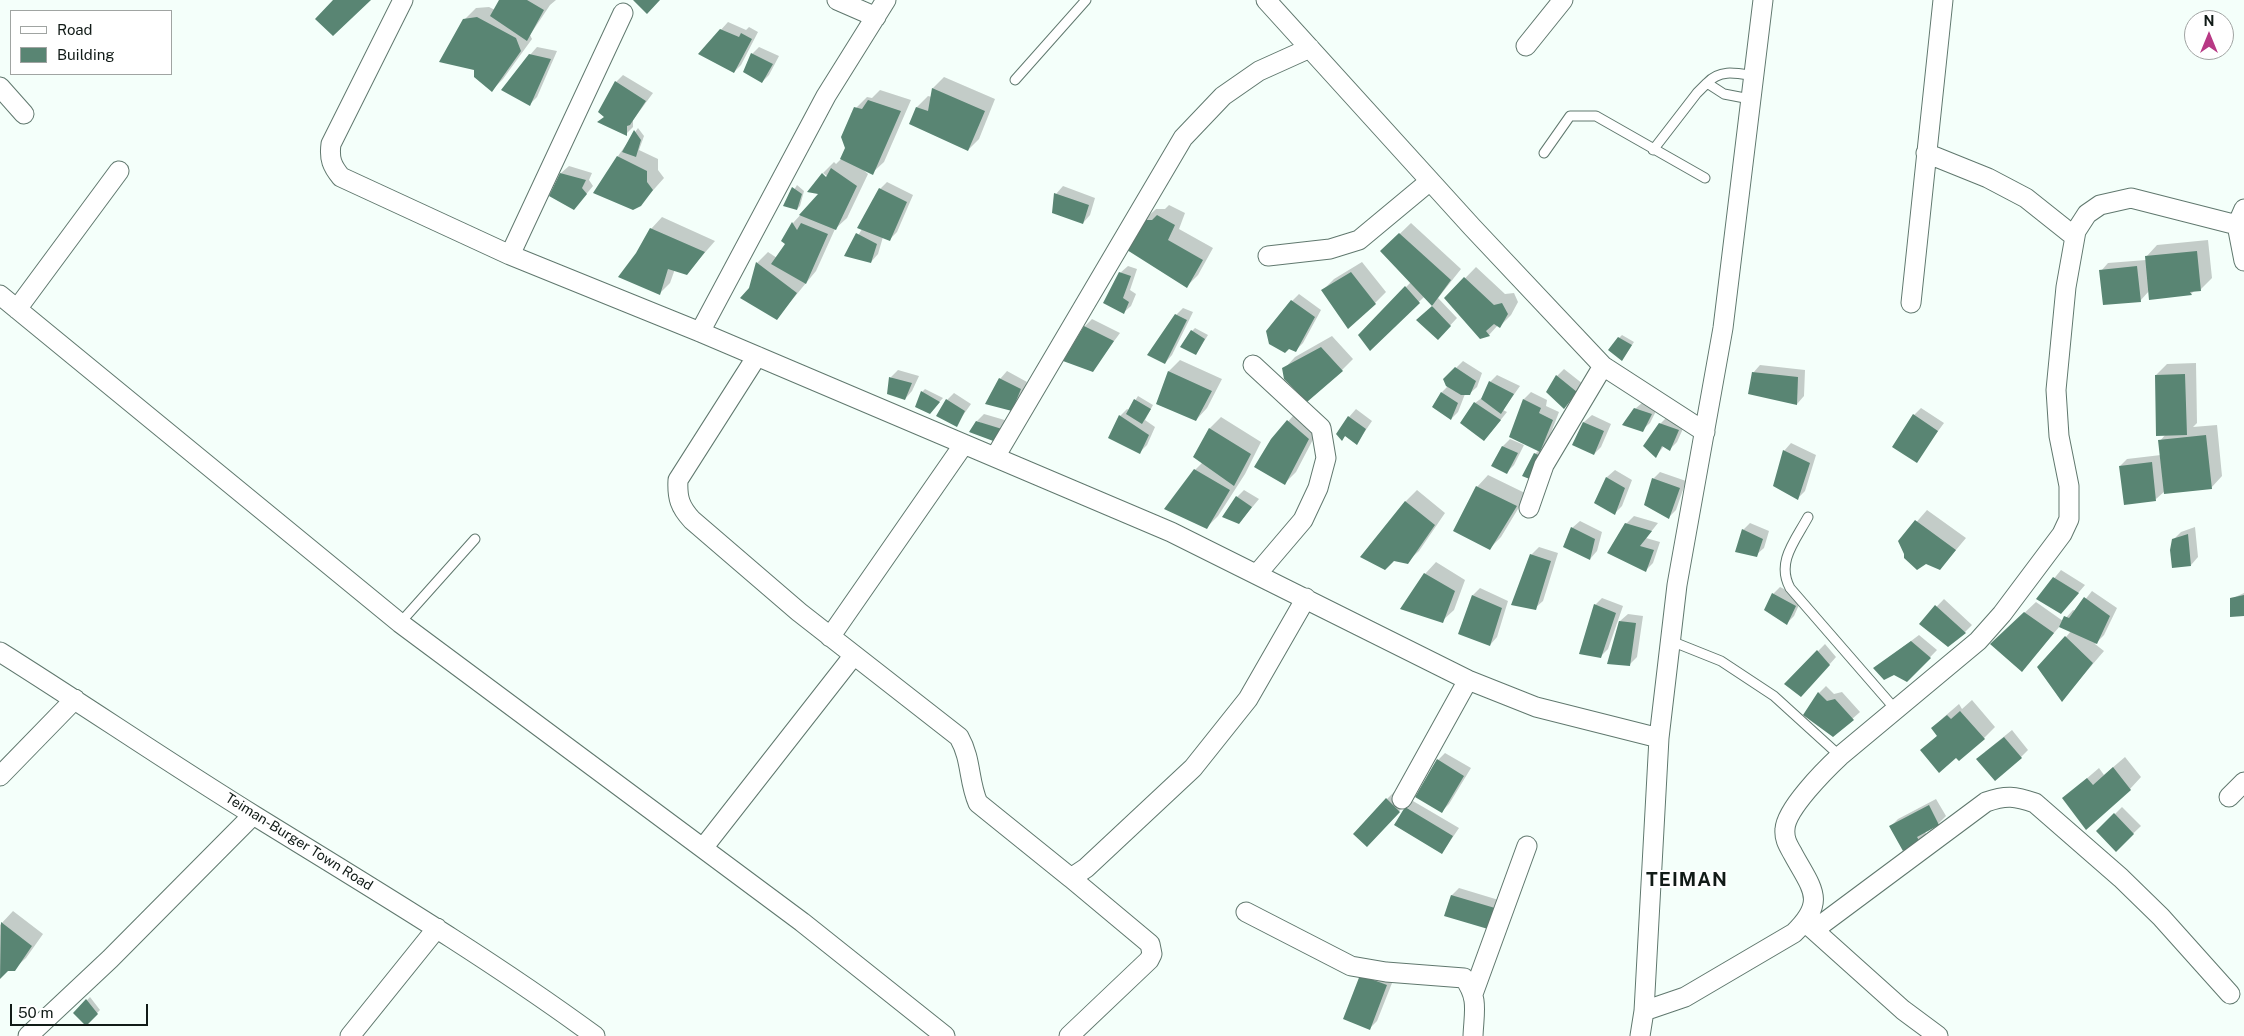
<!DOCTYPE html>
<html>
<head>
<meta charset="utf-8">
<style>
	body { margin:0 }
	#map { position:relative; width:2244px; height:1036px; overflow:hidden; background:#f4fffa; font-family:"Public Sans",sans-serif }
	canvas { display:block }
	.legend { position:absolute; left:10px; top:10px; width:162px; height:65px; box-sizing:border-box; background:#fff; border:1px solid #a0a4a2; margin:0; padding:6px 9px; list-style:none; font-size:15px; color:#111b17 }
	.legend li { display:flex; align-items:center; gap:10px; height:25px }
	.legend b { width:25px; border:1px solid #a0a4a2 }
	.north { position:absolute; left:2184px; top:10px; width:50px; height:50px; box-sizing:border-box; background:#fff; border:1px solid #a0a4a2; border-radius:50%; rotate:0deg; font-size:14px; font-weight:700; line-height:20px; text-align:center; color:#111b17 }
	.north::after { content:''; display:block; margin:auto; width:18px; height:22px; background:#b83985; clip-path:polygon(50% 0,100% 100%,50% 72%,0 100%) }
	.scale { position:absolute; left:10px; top:1004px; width:138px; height:22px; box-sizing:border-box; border:2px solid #111b17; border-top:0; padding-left:6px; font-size:15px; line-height:18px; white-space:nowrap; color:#111b17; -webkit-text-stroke:4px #fff; paint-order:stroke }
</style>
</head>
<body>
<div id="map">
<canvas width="2244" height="1036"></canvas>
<ul class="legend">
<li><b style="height:6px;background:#fff"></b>Road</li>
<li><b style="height:14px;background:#598573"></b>Building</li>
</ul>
<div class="north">N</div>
<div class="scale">50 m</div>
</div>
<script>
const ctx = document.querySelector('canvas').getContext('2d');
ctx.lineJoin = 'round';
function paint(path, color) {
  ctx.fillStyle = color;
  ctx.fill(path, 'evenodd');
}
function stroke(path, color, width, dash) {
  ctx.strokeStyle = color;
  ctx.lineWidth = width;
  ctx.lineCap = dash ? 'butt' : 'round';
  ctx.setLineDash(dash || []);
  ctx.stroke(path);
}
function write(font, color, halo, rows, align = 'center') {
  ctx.font = font + ' "Public Sans",sans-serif';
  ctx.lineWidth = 4;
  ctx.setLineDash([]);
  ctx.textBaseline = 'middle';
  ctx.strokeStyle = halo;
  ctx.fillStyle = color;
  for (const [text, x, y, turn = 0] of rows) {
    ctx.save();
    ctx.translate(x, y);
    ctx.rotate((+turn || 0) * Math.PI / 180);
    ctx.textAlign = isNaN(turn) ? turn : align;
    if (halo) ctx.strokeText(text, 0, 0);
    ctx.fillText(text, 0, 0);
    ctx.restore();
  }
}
const shadow = new Path2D(`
	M500,0H556L550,5L530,35L532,39L503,79L492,90L475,69L464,20L476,8L489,7L495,10Z
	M728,22L746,30L749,27L758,32L741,65L734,72L700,53Z
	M537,47L557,51L537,97L530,104V55Z
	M759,47L779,56L769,75L762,82L752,54Z
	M623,75L653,93L633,120V127L626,134L605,116L616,82Z
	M944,77L995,99L979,139L968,150L910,123L917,107L928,96L932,97L933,88Z
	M880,90L911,100L884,162L872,173L860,167L868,174L847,218L835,229L816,271L777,318L750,288L757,263L768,252L777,258L787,243L793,223L832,180L823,173L834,162L836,164L842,158L847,148L856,108L867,97L872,98Z
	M638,128L644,136L639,150L658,159V170L664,178L640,205L618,156Z
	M569,166L592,173L589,180L593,186L574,209L561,173Z
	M887,182L913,195L897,232L890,239L883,237L878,254L871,262L846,255L862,229L880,189Z
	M797,185L804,191L800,206L797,209L785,205Z
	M1063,186L1095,198L1090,215L1083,223L1056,194Z
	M1169,205L1185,213L1179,229L1213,248L1198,275L1187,286L1144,220L1156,209H1165Z
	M662,217L715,241L687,273L675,269L670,283L659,294L637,254L651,229Z
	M1411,223L1461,269L1438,298L1457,318L1445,331L1425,313L1433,306L1424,297L1370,349L1359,335L1411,282L1382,251Z
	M2208,240L2212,278L2200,290H2195L2191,294L2149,291L2140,301L2101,271L2108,263L2146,260V257L2157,245Z
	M1362,262L1386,292L1375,303L1323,290L1334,279Z
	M1128,266L1137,269L1130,290L1136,294L1131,306L1123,313L1120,273Z
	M1476,267L1505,294L1514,293L1518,302L1511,315L1500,326L1498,325L1489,335L1481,337L1446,298Z
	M1299,294L1321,310L1303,343L1296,350L1292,301Z
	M1183,308L1193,312L1172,355L1165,363L1176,315Z
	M1092,319L1120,333L1092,371L1085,326Z
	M1195,328L1208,335L1196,354L1192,331Z
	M1622,335L1634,342L1622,360L1619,338Z
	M1332,336L1353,359L1342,370L1284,369L1295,357Z
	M1180,360L1222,379L1207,408L1196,420L1157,404L1169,371Z
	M1463,361L1482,373L1477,387L1469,394H1465L1458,412L1451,419L1442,392L1448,386L1445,379Z
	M2196,363L2197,423L2193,427L2217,425L2222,476L2211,488L2165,491L2156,499L2120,466L2127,459L2161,455L2160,441L2165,435L2156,375L2167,364Z
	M1760,365L1805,370L1804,396L1797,404L1753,373Z
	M1564,369L1583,384L1564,408L1557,376Z
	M898,370L919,376L912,391L905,399L891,377Z
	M1007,371L1027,382L1019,403L1011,410L986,403L1000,379Z
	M1497,375L1520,386L1503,410L1507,412L1491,432L1475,403L1483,397L1490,382Z
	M925,389L943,398L930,412L922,392Z
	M1531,392L1547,400L1546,406L1559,412L1547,443L1539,451L1546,454L1535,476V454L1539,450L1511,436L1524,399Z
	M954,393L971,404L956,425L947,400Z
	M1138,396L1153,405L1145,420L1155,427L1147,445L1139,453L1120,416L1127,409L1129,410Z
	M1643,402L1658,407L1650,423L1642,430L1635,409Z
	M1921,408L1944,423L1916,461L1914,415Z
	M1299,409L1319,428L1296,472L1285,483L1272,440Z
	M1356,409L1372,421L1357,443L1346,435L1342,439L1349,417Z
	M984,414L1008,421L1003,433L977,421Z
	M1592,415L1611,424L1601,447L1594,454L1574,445L1584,422Z
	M1221,417L1261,442L1245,474L1218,516L1207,527L1195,470L1203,462L1195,457L1210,428Z
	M1667,417L1686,422L1677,442L1670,449L1664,446L1656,456L1660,424Z
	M1510,439L1524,445L1514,465L1507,472L1503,446Z
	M1791,443L1816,455L1805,491L1798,498L1784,451Z
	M1615,470L1632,480L1622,506L1615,513L1595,503L1607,477Z
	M1660,472L1686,481L1676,510L1669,517L1653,479Z
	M1488,475L1527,494L1501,537L1490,548L1477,487Z
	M1244,490L1259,499L1239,523L1237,497Z
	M1417,490L1445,513L1419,551L1407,562L1405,502Z
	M1927,510L1966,538L1940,569L1905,554L1900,541Z
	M1634,516L1658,523L1646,538L1660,542L1653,563L1646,570L1626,524Z
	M1580,521L1602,532L1597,551L1590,559L1572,528Z
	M1750,523L1769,531L1764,548L1756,555L1743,530Z
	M2195,527L2198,557L2191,565L2173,540L2181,532Z
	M1539,547L1558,553L1543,601L1535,608L1531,555Z
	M1436,562L1465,580L1454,610L1442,621L1425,574Z
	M2061,570L2085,585L2061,613L2038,598Z
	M1780,587L1802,598L1794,616L1787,623L1773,594Z
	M1480,588L1508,601L1497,637L1490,645L1473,595Z
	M2092,591L2117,608L2104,635L2095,644L2104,651L2062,700L2066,637L2071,631L2060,626L2022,670L2003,633L2036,602L2063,621L2073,610L2076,611Z
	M2244,593V615L2231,599Z
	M1602,598L1623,606L1608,649L1600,657L1595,605Z
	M1944,599L1972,625L1965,632L1921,623Z
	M1628,614L1643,616L1637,657L1630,664L1620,621Z
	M1919,635L1937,650L1907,681L1894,673L1875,668Z
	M1825,644L1836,657L1809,688L1786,684Z
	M1826,686L1834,694L1842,692L1860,712L1833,736L1819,693Z
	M1972,700L1995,727L1984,738L1957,756L1922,750L1938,735L1933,728L1944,717L1959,704L1962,709Z
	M2012,730L2028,750L2021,757L1985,752Z
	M1445,753L1471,768L1449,804L1442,811L1438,760Z
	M2125,757L2141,777L2130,789L2064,798L2099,768L2104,775Z
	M1394,792L1406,804L1367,845L1387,799Z
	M1936,799L1946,816L1938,824L1925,831L1926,834L1919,841L1891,826L1898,819Z
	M1413,801L1459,828L1442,853L1395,825L1407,805Z
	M2122,807L2141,826L2116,850L2098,831Z
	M1459,888L1502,901L1488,928L1446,915L1452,895Z
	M13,911L43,934L26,958L14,969H8L0,977V925Z
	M1361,975L1394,978L1377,1021L1370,1028Z
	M90,997L100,1010L86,1024L75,1013Z`);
const building = new Path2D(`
	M333,0H371L333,36L315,19Z
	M499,0H527L544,10L527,41L490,16Z
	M633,0H660L647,14Z
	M477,17L516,38L521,51L492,92L474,77V70L439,62L463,19Z
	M720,29L739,37L741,33L752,39L734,73L698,54Z
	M751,53L773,64L762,83L743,72Z
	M529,54L551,59L530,106L501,90Z
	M615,81L646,101L630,125L627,126V136L597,122L604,117L598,112Z
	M932,88L985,111L968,151L909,124L916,107L928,111Z
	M868,100L901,111L873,175L840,159L845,148L841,137L854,107L862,109Z
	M634,130L641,140L636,157L622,152Z
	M617,156L647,171V182L653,190L641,206L633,210L593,193Z
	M831,168L857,186L836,230L799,215L818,194L807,192L822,173L826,177Z
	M560,173L586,180L582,188L587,194L574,210L549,196Z
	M792,187L802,194L797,210L783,206Z
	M879,188L907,202L890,241L857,228Z
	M1054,193L1089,205L1083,224L1052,213Z
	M1157,215L1175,225L1168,240L1203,260L1187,288L1127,250L1143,220H1152Z
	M792,222L797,230L801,223L828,234L806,284L771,264L785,244L781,241Z
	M650,228L705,252L687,275L668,269L660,295L618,277L636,253Z
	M856,233L877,244L871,263L844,256Z
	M1399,233L1451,280L1432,306L1380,251Z
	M2197,251L2201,291L2190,292L2192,295L2149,300L2145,256Z
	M756,262L797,293L777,320L740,298L749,288Z
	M2137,266L2141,302L2103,305L2099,270Z
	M1119,272L1131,276L1123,298L1129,302L1124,314L1103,303Z
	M1351,272L1376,304L1348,329L1321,290Z
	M1464,277L1494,305L1502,303L1508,314L1500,328L1494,324L1486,331L1490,336L1480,339L1444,298Z
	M1405,286L1420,303L1370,351L1358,335Z
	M1291,300L1315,317L1296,352L1289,349L1285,353L1269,344L1266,331Z
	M1432,306L1451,326L1438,340L1416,320Z
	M1175,314L1187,320L1165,364L1147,355Z
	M1084,326L1114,341L1093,372L1063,361Z
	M1191,330L1205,339L1196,355L1180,347Z
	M1618,337L1632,345L1622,361L1608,350Z
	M1321,347L1343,371L1307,402L1284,379L1282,368Z
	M1455,367L1476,381L1470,395H1461L1446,386L1443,379Z
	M1168,371L1212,391L1196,421L1156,404Z
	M1752,372L1798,377L1797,405L1748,394Z
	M2185,374L2187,435L2156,436L2155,375Z
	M1556,375L1577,392L1564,409L1546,392Z
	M889,377L912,383L905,400L887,394Z
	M999,378L1021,389L1012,411L985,404Z
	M1489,381L1514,394L1501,414L1481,399Z
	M921,391L940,402L930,414L915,407Z
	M1441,392L1458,403L1451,420L1432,407Z
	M946,399L965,411L957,427L936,416Z
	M1134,399L1151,409L1142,424L1126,414Z
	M1523,399L1541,408L1539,413L1553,420L1540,452L1509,437Z
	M1474,402L1501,420L1484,441L1460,423Z
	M1634,408L1652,414L1643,432L1622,425Z
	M1913,414L1938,431L1917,463L1892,447Z
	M1119,415L1149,435L1140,454L1108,438Z
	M1348,416L1366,429L1357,445L1345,436L1342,441L1336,434Z
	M1287,420L1309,439L1285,485L1254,467L1271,439Z
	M976,421L1002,429L996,442L969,432Z
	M1583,422L1604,431L1594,455L1572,445Z
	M1659,423L1679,430L1670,451L1662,446L1656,458L1643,446Z
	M1209,428L1251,454L1234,486L1193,457Z
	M2206,435L2212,489L2164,494L2158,440Z
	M1502,446L1518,453L1507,474L1491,466Z
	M1783,450L1810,463L1798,500L1773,486Z
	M1534,453L1543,457L1532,480L1522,476Z
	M2152,462L2156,501L2124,505L2119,466Z
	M1194,469L1230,490L1207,529L1164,509Z
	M1606,477L1625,488L1615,515L1594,503Z
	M1652,478L1680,488L1669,519L1644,505Z
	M1476,486L1517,506L1490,550L1453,531Z
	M1236,496L1252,507L1239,524L1222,517Z
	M1405,501L1435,525L1408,564L1394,561L1385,570L1360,557Z
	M1915,520L1956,550L1940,570L1926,564L1917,570L1904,558V554L1898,541Z
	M1625,523L1652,531L1640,546L1654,550L1646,572L1607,553Z
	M1571,527L1595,539L1590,560L1563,547Z
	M1742,529L1763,539L1757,557L1735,552Z
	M2188,534L2191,566L2172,568L2170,550L2172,539Z
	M1530,554L1551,561L1536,610L1511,605Z
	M1424,573L1455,591L1443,623L1400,609Z
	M2053,577L2079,593L2061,614L2036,599Z
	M1772,593L1796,606L1787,625L1764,610Z
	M1472,595L1502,608L1490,646L1458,634Z
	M2244,595V616L2230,617V598Z
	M2084,597L2110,616L2097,644L2059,627L2064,616L2069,618Z
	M1594,604L1616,613L1601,658L1579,654Z
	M1935,605L1966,633L1948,647L1919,624Z
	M2024,612L2054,633L2022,672L1990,644Z
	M1619,621L1636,623L1630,666L1607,664Z
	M2065,636L2093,663L2062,702L2037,667Z
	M1911,641L1931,658L1907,682L1894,675L1884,680L1873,668Z
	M1817,650L1830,665L1801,697L1784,684Z
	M1818,692L1827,701L1835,699L1854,720L1833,737L1803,715Z
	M1960,711L1985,739L1959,761L1956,758L1939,773L1920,750L1937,736L1931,728L1947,715L1951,719Z
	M2004,737L2022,758L1995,781L1976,759Z
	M1437,759L1464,776L1442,813L1415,797Z
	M2113,767L2131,790L2086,830L2062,798L2087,778L2093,785Z
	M1386,798L1400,812L1367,847L1353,834Z
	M1929,805L1939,825L1917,837L1920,842L1903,851L1889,826Z
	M1405,807L1453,836L1442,854L1394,825Z
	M2114,813L2134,834L2116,852L2096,831Z
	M1451,895L1495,908L1488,929L1444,916Z
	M1,922L32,946L15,971H8L0,979Z
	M1360,975L1387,985L1370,1030L1343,1019Z
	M86,999L98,1014L86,1026L73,1013Z`);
const service = new Path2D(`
	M1015,80L1086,0
	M1750,99L1724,94L1707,83C1720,69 1736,73 1753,76
	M1653,150L1697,93L1707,83
	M1544,153L1570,116H1596L1705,178
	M1808,517C1795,541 1776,562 1790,588L1896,710
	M400,623L475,539
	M1671,641L1721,661L1774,696L1840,756`);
const minor = new Path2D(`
	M403,0L331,144C329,159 332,166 341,177L510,255L700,332L1171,532L1468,680L1536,707L1659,738
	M837,0L876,17
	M1266,0L1472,227L1603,366L1705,432
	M1526,46L1563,0
	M0,87L24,114
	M1926,153L1988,178L2026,198L2075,237
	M2244,209L2237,225L2244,261
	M510,255L623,13
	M1268,256L1330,249L1359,240L1430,181
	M0,295L400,623L802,922L945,1036
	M1911,303L1943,0
	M17,309L119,171
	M700,332L826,96L886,0
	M757,356L678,480C677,498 680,507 692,520L799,612L959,737C972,760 968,780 978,803L1071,878L1086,868L1193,768L1248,699L1306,598
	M1253,365L1321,428L1326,458L1318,488L1303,520L1257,574
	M995,457L1183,138L1223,96L1259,71L1310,48
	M1529,508L1544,465L1603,366
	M830,637L964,444
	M0,652C86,706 169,763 255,816C370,887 486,956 595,1036
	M0,776L75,699
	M2229,797L2244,782
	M1402,799L1468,680
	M703,848L854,655
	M1246,912L1351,966L1386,972L1464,978C1479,998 1474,1012 1473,1036
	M1806,923L1903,1010L1938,1036
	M1814,930L1986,802C2006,795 2015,796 2035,803L2121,878L2161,917L2230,994
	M1473,994L1527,846
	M1644,1011L1685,997L1794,933C1827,901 1812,889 1793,854C1788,845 1784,839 1785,829C1786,809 1825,770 1840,756L1978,641L2002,614L2062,534L2069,519V486L2059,436L2056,390L2066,287L2076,231L2087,214L2100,205L2131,198L2237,225
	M28,1036L110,959L253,815
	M350,1036L437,928
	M1069,1036L1149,960L1152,954L1150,944L1071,878
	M1640,1036L1644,1011L1659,738L1677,585L1723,328L1763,0`);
const streetNames = [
	["Teiman-Burger Town Road",299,842,32]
];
const districtNames = [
	["TEIMAN",1687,880]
];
paint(shadow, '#0003');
paint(building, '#598573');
stroke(service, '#60786e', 11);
stroke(minor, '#60786e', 21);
stroke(service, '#fff', 9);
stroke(minor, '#fff', 19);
write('14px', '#111b17', '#fff', streetNames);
ctx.letterSpacing = '1px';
write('bold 19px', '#111b17', '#fff', districtNames);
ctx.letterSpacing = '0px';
</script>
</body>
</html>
